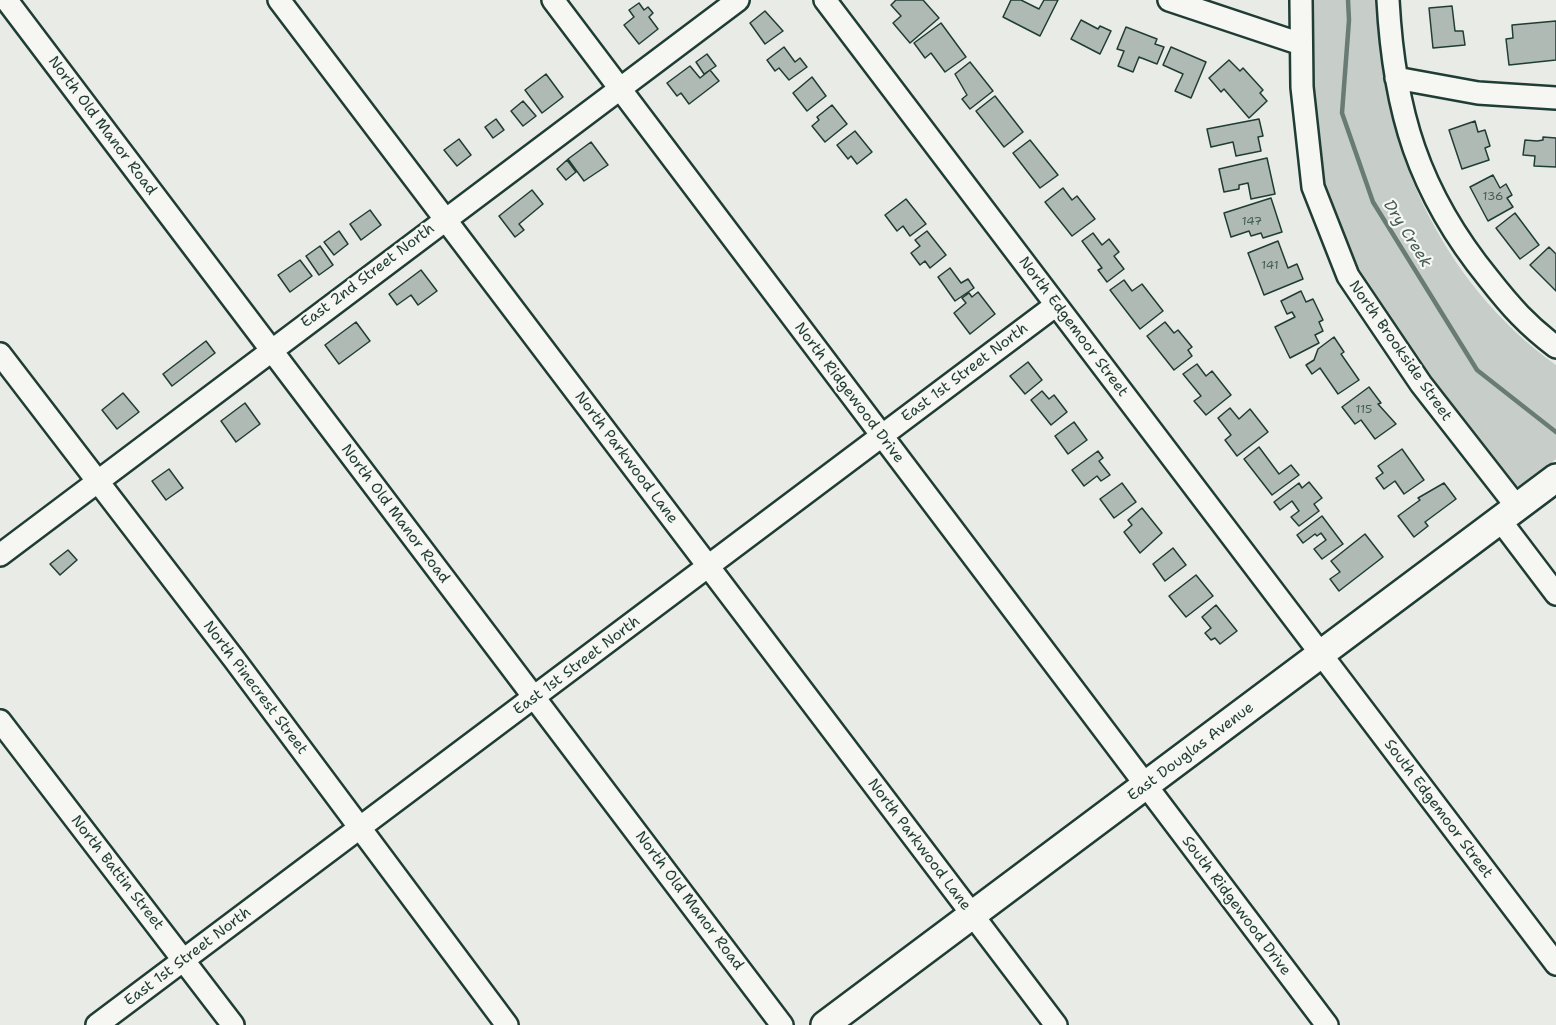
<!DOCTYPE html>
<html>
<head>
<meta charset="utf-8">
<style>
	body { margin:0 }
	canvas { display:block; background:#e9ebe7 }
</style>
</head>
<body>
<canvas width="1556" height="1025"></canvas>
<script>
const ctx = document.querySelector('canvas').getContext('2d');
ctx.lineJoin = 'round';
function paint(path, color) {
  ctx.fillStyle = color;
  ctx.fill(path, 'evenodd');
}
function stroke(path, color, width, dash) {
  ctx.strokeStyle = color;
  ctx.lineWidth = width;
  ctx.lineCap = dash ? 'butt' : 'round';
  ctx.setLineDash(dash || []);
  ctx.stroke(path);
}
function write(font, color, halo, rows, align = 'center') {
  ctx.font = font + ' "Shantell Sans",sans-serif';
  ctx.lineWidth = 4.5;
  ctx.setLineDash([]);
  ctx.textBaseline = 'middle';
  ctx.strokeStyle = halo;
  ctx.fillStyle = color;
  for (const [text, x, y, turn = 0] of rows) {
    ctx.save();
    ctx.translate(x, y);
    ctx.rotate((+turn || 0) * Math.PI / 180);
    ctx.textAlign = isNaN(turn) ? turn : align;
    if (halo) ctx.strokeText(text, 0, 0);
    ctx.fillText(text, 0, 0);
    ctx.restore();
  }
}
const green = new Path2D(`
	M1307,0H1378C1377,141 1440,282 1556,365V459L1520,486L1509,485L1366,293L1319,177L1313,133Z`);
const stream = new Path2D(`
	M1348,0L1349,20L1342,113L1373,202L1477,370L1556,432`);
const building = new Path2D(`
	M896,0H923L939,18L910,43L893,23L901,16L891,5Z
	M1011,0H1021L1039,9L1044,0H1058L1040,36L1003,17Z
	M639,3L644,10L648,7L653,13L649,17L658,29L639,44L624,25L634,17L629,10Z
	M1452,6L1455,31H1463L1465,45L1433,48L1429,8Z
	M765,11L783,31L765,44L750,23Z
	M1081,20L1098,29L1100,26L1111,31L1100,54L1071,39Z
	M1556,21V60L1509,65L1506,39L1513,38L1512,25Z
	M941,23L966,57L945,72L931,53L925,58L914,43Z
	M1126,27L1157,39L1155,44L1164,47L1157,64L1139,57L1133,72L1118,66L1124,51L1117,49Z
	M784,47L795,62L800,58L807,67L789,80L779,68L775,71L767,60Z
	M1171,47L1206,62L1191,98L1175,91L1183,74L1163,65Z
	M707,54L716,66L704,74L696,62Z
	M1229,60L1240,71L1243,68L1263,90L1260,93L1267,101L1249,118L1224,89L1221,92L1209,78Z
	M970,62L993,91L970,109L962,99L967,95L955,74Z
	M690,66L700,78L710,70L719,81L689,104L681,93L677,96L667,83Z
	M546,74L563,97L542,113L525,90Z
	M812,77L826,96L807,111L793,93Z
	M995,96L1023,132L1004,147L976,111Z
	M523,101L536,116L523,126L511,111Z
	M832,105L847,124L825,142L812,126L819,120L817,117Z
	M496,119L504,130L493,138L485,127Z
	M1259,119L1263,136L1258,137L1261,151L1236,156L1233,142L1211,147L1207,129Z
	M1475,121L1478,132L1485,130L1490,146L1485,148L1489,160L1462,169L1449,130Z
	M855,131L872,152L857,164L851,156L848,159L837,145Z
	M1543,137L1556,138V167L1534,166L1535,156L1523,155L1525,140L1537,141L1543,140Z
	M459,139L471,155L457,166L444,150Z
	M1030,140L1058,175L1040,188L1013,153Z
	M591,142L608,165L584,181L568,159Z
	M1267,158L1275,194L1251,199L1248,183L1239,185V189L1224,192L1219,169Z
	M567,160L576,172L566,180L557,169Z
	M1493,175L1500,188L1506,184L1512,195L1507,198L1513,207L1488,221L1470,187Z
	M1063,188L1072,200L1077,196L1095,219L1072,236L1045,202Z
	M532,190L543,204L519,224L524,230L515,237L499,216Z
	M1271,198L1282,232L1263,238L1261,233L1251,236L1249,231L1231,237L1224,213Z
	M906,199L926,224L910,236L903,226L897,231L885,215Z
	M370,210L381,225L361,240L350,224Z
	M1515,213L1539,245L1520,259L1496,228Z
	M339,231L348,244L334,255L324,242Z
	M927,231L946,255L930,268L925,261L920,265L911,253L920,246L915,240Z
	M1093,233L1102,245L1109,239L1119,252L1114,256L1124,269L1107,282L1098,270L1102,268L1082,241Z
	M1278,241L1288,268L1297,264L1303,279L1264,295L1248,253Z
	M320,246L333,265L319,275L306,256Z
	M1549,247L1556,254V291L1530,265Z
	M300,260L312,276L290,292L278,275Z
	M950,268L961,283L968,279L974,288L955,301L938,277Z
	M421,270L437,291L418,305L411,295L397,305L389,294Z
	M1124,280L1132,291L1142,284L1163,311L1140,329L1110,290Z
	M1301,291L1306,302L1313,299L1323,320L1319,322L1323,331L1315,335L1319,343L1290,358L1275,327L1295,317L1292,312L1287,314L1281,301Z
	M978,292L995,314L970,334L954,313L966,303L962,298L969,293L972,297Z
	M356,322L370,341L339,364L325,345Z
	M1165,322L1174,333L1178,330L1192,347L1188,350L1192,356L1174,370L1147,336Z
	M1334,337L1344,352L1341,354L1359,380L1338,394L1320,368L1312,374L1306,365L1314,360L1318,349Z
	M206,341L215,353L172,386L163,374Z
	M1028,362L1042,380L1025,394L1010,376Z
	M1197,364L1206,376L1212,371L1231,395L1206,415L1194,401L1201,396L1183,374Z
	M1369,387L1381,403L1378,404L1396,424L1375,439L1361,420L1355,424L1342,407Z
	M1042,391L1049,399L1054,395L1067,412L1051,425L1031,400Z
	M123,393L139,412L117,429L102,410Z
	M245,403L260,424L236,442L221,421Z
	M1230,408L1239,419L1250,409L1268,432L1237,456L1225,440L1231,435L1218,418Z
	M1074,422L1087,440L1068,454L1055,436Z
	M1259,447L1279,474L1291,465L1299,475L1272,495L1244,459Z
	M1402,449L1424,480L1404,494L1395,481L1384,489L1376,478L1383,473L1378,466Z
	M1098,451L1103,458L1099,461L1110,475L1101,481L1097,476L1084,486L1072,470Z
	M169,469L183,488L166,500L152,481Z
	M1309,482L1322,498L1314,504L1319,511L1299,526L1291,517L1299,511L1292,501L1280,510L1274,502L1299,483L1302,488Z
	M1122,483L1136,502L1114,518L1100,499Z
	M1444,483L1456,499L1425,522L1428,526L1414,537L1398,516L1420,500L1418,498Z
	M1142,508L1162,533L1140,553L1124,532L1132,525L1128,520Z
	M1322,516L1343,544L1322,559L1314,549L1326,540L1321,533L1317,536L1315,534L1303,543L1297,535Z
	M1365,534L1383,557L1339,591L1330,579L1340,572L1331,561Z
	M1173,548L1186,565L1165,581L1153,564Z
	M68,550L77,560L60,575L50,564Z
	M1196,575L1213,596L1186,617L1169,596Z
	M1216,605L1237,631L1220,644L1215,638L1211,640L1205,633L1211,628L1202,617Z`);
const minor = new Path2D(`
	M279,0L1056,1025
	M553,0L1327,1025
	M825,0L1556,964
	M1169,0L1301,44
	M1301,0L1302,87L1313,187L1348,276L1421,384L1517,507
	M1388,0C1394,111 1418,192 1489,279C1511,307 1527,325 1556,347
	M8,2L782,1025
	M1396,78L1478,93L1556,98
	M0,354L234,659L507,1025
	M1500,520L1556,594
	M0,555L738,0
	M0,721L233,1025
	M97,1025L1056,305`);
const major = new Path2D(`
	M825,1025L1556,478`);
const numberNames = [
	["136",1493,197],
	["147",1252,222],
	["141",1270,266],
	["115",1364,410]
];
const streetNames = [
	["North Old Manor Road",102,126,53],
	["East 2nd Street North",368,276,-37],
	["North Edgemoor Street",1073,327,53],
	["North Brookside Street",1400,351,55],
	["East 1st Street North",965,373,-37],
	["North Ridgewood Drive",849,393,53],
	["North Parkwood Lane",626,458,53],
	["North Old Manor Road",395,514,53],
	["East 1st Street North",577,666,-37],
	["North Pinecrest Street",255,688,53],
	["East Douglas Avenue",1191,752,-37],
	["South Edgemoor Street",1438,809,53],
	["North Parkwood Lane",919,845,53],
	["North Battin Street",117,873,52],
	["North Old Manor Road",689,901,53],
	["South Ridgewood Drive",1236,906,53],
	["East 1st Street North",188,957,-37]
];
const waterNames = [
	["Dry Creek",1407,234,58]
];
paint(green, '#c7cec9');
stroke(stream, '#687c75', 4.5);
paint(building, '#b0bab5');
stroke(building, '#1f3d34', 1.5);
stroke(minor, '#1f3d34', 26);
stroke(major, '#1f3d34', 32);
stroke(minor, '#f6f6f2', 21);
stroke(major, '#f6f6f2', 27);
write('12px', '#435c54', null, numberNames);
write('15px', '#1f3d34', '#f6f6f2', streetNames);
write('italic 16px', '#445c54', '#f6f6f2', waterNames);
</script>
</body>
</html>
